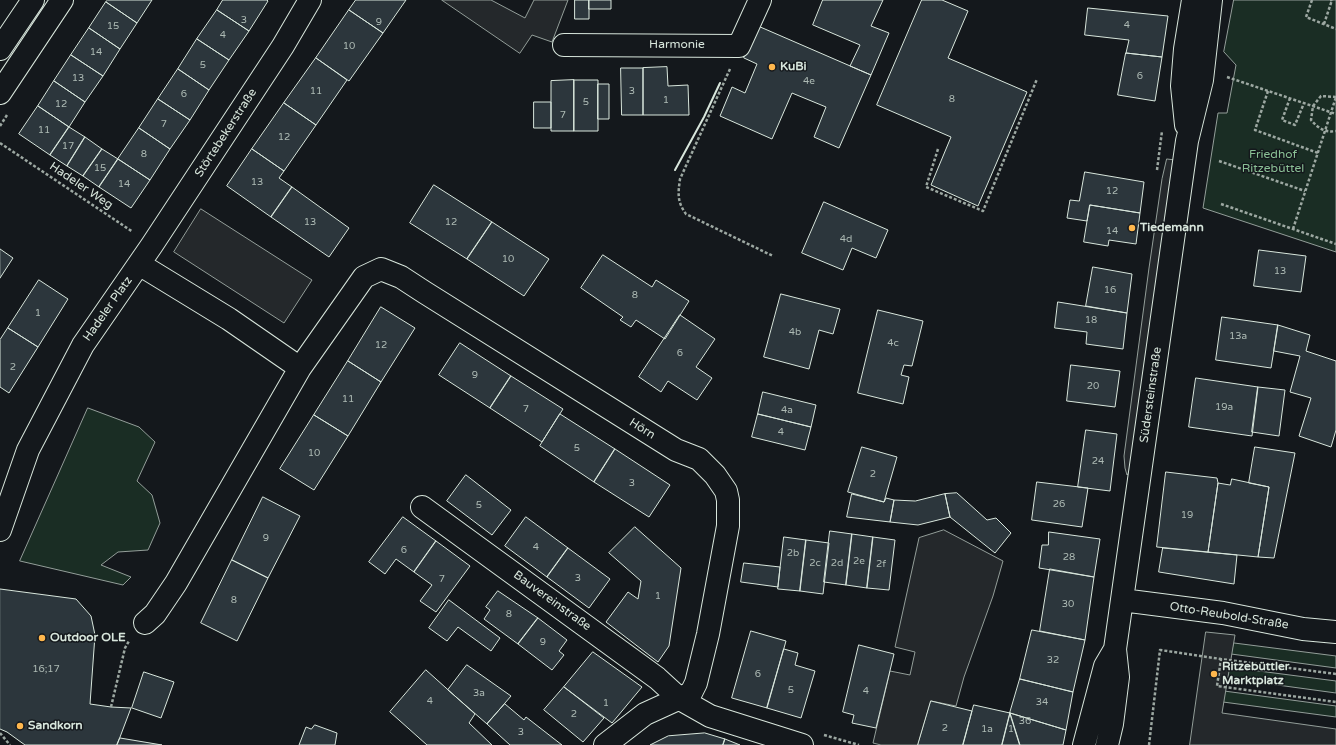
<!DOCTYPE html>
<html>
<head>
<meta charset="utf-8">
<style>
	body { margin:0 }
	canvas { display:block; background:#14181c }
</style>
</head>
<body>
<canvas width="1336" height="745"></canvas>
<script>
const ctx = document.querySelector('canvas').getContext('2d');
ctx.lineJoin = 'round';
function paint(path, color) {
  ctx.fillStyle = color;
  ctx.fill(path, 'evenodd');
}
function stroke(path, color, width, dash) {
  ctx.strokeStyle = color;
  ctx.lineWidth = width;
  ctx.lineCap = dash ? 'butt' : 'round';
  ctx.setLineDash(dash || []);
  ctx.stroke(path);
}
function write(font, color, halo, rows, align = 'center') {
  ctx.font = font + ' "Varela Round",sans-serif';
  ctx.lineWidth = 3;
  ctx.setLineDash([]);
  ctx.textBaseline = 'middle';
  ctx.strokeStyle = halo;
  ctx.fillStyle = color;
  for (const [text, x, y, turn = 0] of rows) {
    ctx.save();
    ctx.translate(x, y);
    ctx.rotate((+turn || 0) * Math.PI / 180);
    ctx.textAlign = isNaN(turn) ? turn : align;
    if (halo) ctx.strokeText(text, 0, 0);
    ctx.fillText(text, 0, 0);
    ctx.restore();
  }
}
const green = new Path2D(`
	M1234,0H1336V252L1203,208L1218,113H1227L1236,65L1224,52Z
	M88,408L139,427L155,442L137,481L152,495L160,523L148,550L118,552L101,565L131,577L123,585L20,561Z
	M1234,643L1336,656V668L1231,654Z
	M1228,667L1336,681V693L1226,678Z
	M1224,691L1336,706V717L1223,702Z`);
const parking = new Path2D(`
	M442,0H491L525,18L534,0H568L552,42L532,35L520,53Z
	M1167,159L1175,160L1132,469L1127,475L1125,468L1124,456L1149,268L1162,179Z
	M201,209L312,280L284,323L174,252Z
	M944,530L1003,561L993,596L964,677L956,706L931,701L918,745H881L873,743L890,671L910,675L915,652L895,647L919,538Z
	M1206,632L1235,635L1222,713L1336,729V745H1190Z`);
const building = new Path2D(`
	M108,0H152L137,23L106,2Z
	M223,0H267L268,1L249,31L217,10Z
	M356,0H406L383,33L349,10Z
	M575,0H589V19H575Z
	M589,0H611V9H589Z
	M823,0H883L871,26L889,33L871,75L850,66L860,45L813,25Z
	M922,0H942L968,11L948,58L1027,92L978,206L931,185L951,137L877,105Z
	M106,2L137,23L120,49L89,28Z
	M1088,8L1168,16L1162,57L1126,53L1129,40L1085,35Z
	M217,10L249,31L229,60L197,39Z
	M349,10L383,33L349,81L316,58Z
	M758,26L871,75L839,148L814,137L826,107L792,93L772,139L720,116L732,87L745,93L757,64L744,58Z
	M89,28L120,49L103,76L71,55Z
	M197,39L229,60L209,90L178,69Z
	M1126,53L1162,57L1155,101L1118,95Z
	M71,55L103,76L85,102L54,81Z
	M316,58L347,80L316,125L284,103Z
	M667,67L668,86L688,85L689,115H643V68Z
	M621,68H643V115H622Z
	M178,69L209,90L190,120L158,99Z
	M574,80H598V131H574Z
	M574,80V131H551V81Z
	M54,81L85,102L69,127L38,106Z
	M598,84H609V119H598Z
	M158,99L190,120L170,149L139,128Z
	M534,102H551V128H534Z
	M284,103L316,125L284,171L252,149Z
	M38,106L69,127L50,155L19,134Z
	M69,127L85,137L67,166L50,155Z
	M139,128L170,149L150,180L118,159Z
	M85,137L102,149L83,176L67,166Z
	M102,149L118,159L99,187L83,176Z
	M252,149L284,171L279,178L292,187L271,217L227,186Z
	M118,159L150,180L131,208L99,187Z
	M1085,172L1144,182L1140,213L1090,205L1087,221L1067,218L1070,200L1079,201Z
	M434,185L492,222L467,259L410,223Z
	M292,187L349,228L329,257L271,217Z
	M824,202L888,230L876,258L852,248L843,270L802,253Z
	M1090,205L1140,213L1136,244L1109,240L1108,246L1084,242Z
	M492,222L549,259L524,296L467,259Z
	M0,249L13,258L0,278Z
	M1259,250L1306,256L1301,292L1254,286Z
	M603,255L652,287L656,280L689,301L665,339L636,320L631,327L620,320L623,317L581,288Z
	M1093,267L1132,274L1127,313L1086,306Z
	M39,280L68,299L38,347L8,328Z
	M781,294L840,309L833,334L819,330L809,369L764,357Z
	M1058,302L1127,313L1123,349L1086,344L1087,332L1055,328Z
	M381,307L415,328L381,382L348,361Z
	M878,310L923,321L912,366L904,365L901,375L909,377L903,404L858,393Z
	M680,315L715,339L696,367L712,378L697,400L668,381L661,392L639,377Z
	M1222,317L1278,325L1271,368L1216,360Z
	M1278,325L1310,335L1306,351L1336,361V430L1331,447L1299,436L1311,398L1290,392L1300,356L1274,351Z
	M8,328L38,347L9,393L0,387V340Z
	M460,343L511,376L490,408L439,375Z
	M348,361L381,382L348,436L314,415Z
	M1071,365L1120,371L1115,407L1067,401Z
	M511,376L563,409L542,442L490,408Z
	M1196,378L1258,387L1252,436L1189,427Z
	M1258,387L1285,390L1279,436L1252,432Z
	M763,392L816,405L811,427L758,414Z
	M560,414L615,449L594,482L540,446Z
	M758,414L811,427L805,450L752,437Z
	M314,415L348,436L314,490L280,469Z
	M1086,430L1117,434L1110,491L1078,487Z
	M862,447L897,457L884,502L848,492Z
	M1255,447L1295,453L1274,558L1258,557L1269,487L1249,483Z
	M615,449L670,485L649,517L594,482Z
	M1166,472L1217,478L1218,483L1208,552L1157,547Z
	M466,475L511,510L492,535L447,501Z
	M1232,479L1269,487L1258,557L1208,552L1218,483L1230,485Z
	M1037,482L1088,488L1082,527L1032,520Z
	M957,493L987,520L996,518L1011,533L995,553L950,517L945,494Z
	M852,494L884,502L886,498L894,500L890,522L847,517Z
	M945,494L950,517L918,525L890,522L894,500L915,501Z
	M263,497L300,516L268,578L232,560Z
	M403,517L436,541L414,572L396,559L385,574L369,562Z
	M526,517L568,548L547,577L505,546Z
	M635,527L681,568L669,646L658,662L606,622L628,592L638,599L641,581L609,553Z
	M830,531L852,534L846,585L824,582Z
	M1049,532L1100,539L1094,577L1039,568L1042,545H1048Z
	M852,534L873,537L867,588L846,585Z
	M784,537L806,540L800,591L778,589Z
	M873,537L895,540L889,590L867,588Z
	M806,540L829,543L823,594L800,591Z
	M436,541L470,566L436,612L420,601L432,585L414,572Z
	M568,548L610,579L589,608L547,577Z
	M1163,548L1237,555L1234,584L1159,572Z
	M232,560L268,578L237,641L201,623Z
	M744,563L780,567L778,587L741,582Z
	M1050,569L1094,577L1085,640L1040,631Z
	M0,589L76,599L91,616L95,635L90,704L111,707L131,708L117,745H25L7,732L0,729Z
	M498,591L538,618L518,644L484,619L490,610L486,607Z
	M449,600L500,638L491,651L458,627L447,641L429,628Z
	M538,618L567,640L559,651L564,655L552,670L518,644Z
	M1032,630L1085,640L1073,692L1020,679Z
	M751,631L786,641L767,708L732,698Z
	M859,645L894,654L876,728L852,723L854,715L843,712Z
	M784,649L798,653L795,665L815,671L801,718L767,708Z
	M593,652L642,687L612,723L564,687Z
	M467,665L511,696L487,724L448,690Z
	M426,670L475,714L469,723L492,745H427L390,712Z
	M144,672L174,682L161,718L132,708Z
	M1020,679L1073,692L1066,730L1010,713Z
	M564,687L604,718L583,742L544,710Z
	M931,701L972,711L963,745H918Z
	M505,704L524,720L526,717L562,745H510L487,724Z
	M974,705L1010,713L1002,745H963Z
	M1010,713L1020,745H1002Z
	M1010,713L1066,730L1063,745H1020Z
	M315,725L337,733L335,745H299L306,727L311,729Z
	M705,733L725,739L723,745H650L668,736Z
	M120,738L162,745H117Z
	M725,739L740,745H723Z`);
const path = new Path2D(`
	M1312,0L1306,17L1336,29
	M1324,24L1332,0H1330
	M730,69L680,179C678,193 677,202 686,214L773,256
	M1227,77L1336,114
	M1268,91L1255,130L1318,153
	M1336,97L1321,96L1313,106L1311,120C1318,128 1325,133 1336,131
	M1290,98L1282,120L1295,125L1304,103
	M0,126L7,115
	M0,143L133,232
	M938,149L926,187L983,211L1037,79
	M1219,161L1305,191
	M1157,170L1162,131
	M1221,204L1336,244
	M1293,229L1336,97
	M1336,674L1221,659L1217,686L1336,702
	M111,707L125,648L129,641
	M0,733L10,745
	M824,735L859,745
	M1149,745L1160,650L1221,659`);
const minor = new Path2D(`
	M564,45L739,46L760,0
	M1186,125L1182,86L1185,49L1193,0
	M139,264L229,319L300,368
	M422,507L657,678L680,699L710,716L802,745
	M0,530L28,450L83,345L152,245L283,46L310,0
	M1122,600L1223,613L1303,629L1336,632
	M145,623L155,614L176,583L300,368L364,277L381,269L401,277L424,292L676,450L699,459L715,475L726,491L728,500V526L708,634L696,683L691,693L645,714L605,745
	M1084,745L1105,666L1115,649
	M1107,745L1112,724L1118,677L1115,649L1187,141L1202,80L1211,0`);
const primary = new Path2D(`
	M0,49L33,0
	M0,93L62,0`);
const wall = new Path2D(`
	M675,170L704,117L720,83`);
const markers = [
	[772,67,4,"#ffb74d"],
	[1132,228,4,"#ffb74d"],
	[42,638,4,"#ffb74d"],
	[1214,674,4,"#ffb74d"],
	[20,726,4,"#ffb74d"]
];
const numberNames = [
	["3",244,20],
	["9",379,22],
	["4",1127,25],
	["15",113,26],
	["4",223,35],
	["10",349,46],
	["14",96,52],
	["5",203,65],
	["6",1140,76],
	["13",78,78],
	["4e",809,81],
	["11",316,91],
	["3",632,91],
	["6",184,94],
	["8",952,99],
	["1",666,100],
	["5",586,102],
	["12",61,104],
	["7",563,115],
	["7",164,124],
	["11",44,130],
	["12",284,137],
	["17",68,146],
	["8",144,154],
	["15",100,168],
	["13",257,182],
	["14",124,184],
	["12",1112,191],
	["13",310,222],
	["12",451,222],
	["14",1112,231],
	["4d",846,239],
	["10",508,259],
	["13",1280,271],
	["16",1110,290],
	["8",635,295],
	["1",38,313],
	["18",1091,320],
	["4b",795,332],
	["13a",1238,336],
	["4c",893,343],
	["12",381,345],
	["6",680,353],
	["2",13,367],
	["9",475,375],
	["20",1093,386],
	["11",348,399],
	["19a",1224,407],
	["7",526,409],
	["4a",787,410],
	["4",781,432],
	["5",577,448],
	["10",314,453],
	["24",1098,461],
	["2",873,474],
	["3",632,483],
	["26",1059,504],
	["5",479,505],
	["19",1187,515],
	["9",266,538],
	["4",536,547],
	["6",404,550],
	["2b",793,553],
	["28",1069,557],
	["2e",859,561],
	["2c",815,563],
	["2d",837,563],
	["2f",881,564],
	["3",578,578],
	["7",442,579],
	["1",658,596],
	["8",234,600],
	["30",1068,604],
	["8",509,614],
	["9",543,642],
	["32",1053,660],
	["16;17",46,669],
	["6",758,674],
	["5",791,690],
	["4",866,691],
	["3a",479,693],
	["4",430,701],
	["34",1042,702],
	["1",606,703],
	["2",574,714],
	["36",1025,721],
	["2",945,728],
	["1a",987,729],
	["1",1011,729],
	["3",521,732]
];
const streetNames = [
	["Harmonie",677,45],
	["Störtebekerstraße",226,133,-57],
	["Hadeler Weg",81,186,34],
	["Hadeler Platz",108,309,-55],
	["Südersteinstraße",1151,395,-82],
	["Hörn",642,429,32],
	["Bauvereinstraße",552,601,36],
	["Otto-Reubold-Straße",1229,616,9]
];
const poiNames = [
	["KuBi",780,67],
	["Tiedemann",1140,228],
	["Outdoor OLE",50,638],
	["Ritzebüttler",1222,667],
	["Marktplatz",1222,681],
	["Sandkorn",28,726]
];
const parkNames = [
	["Friedhof",1273,155],
	["Ritzebüttel",1273,169]
];
paint(green, '#1a2d24');
stroke(green, '#939e99', 1);
paint(parking, '#24282b');
stroke(parking, '#939e99', 1);
paint(building, '#2c363c');
stroke(building, '#d8e6dc', 1);
stroke(minor, '#d8e6dc', 24);
stroke(primary, '#d8e6dc', 24);
stroke(path, '#9da8a2', 2.5, [3, 2]);
stroke(minor, '#14181c', 22);
stroke(primary, '#14181c', 22);
stroke(wall, '#d8e6dc', 2);
for (const [x, y, r, color] of markers) {
  const dot = new Path2D();
  dot.arc(x, y, r, 0, 2 * Math.PI);
  ctx.fillStyle = color;
  ctx.fill(dot);
  stroke(dot, '#14181c', 1.5);
}
write('10px', '#adbab4', null, numberNames);
write('12px', '#d8e6dc', '#14181c', streetNames);
write('bold 12px', '#d8e6dc', '#14181c', poiNames, 'left');
write('12px', '#8ac095', '#14181c', parkNames);
</script>
</body>
</html>
